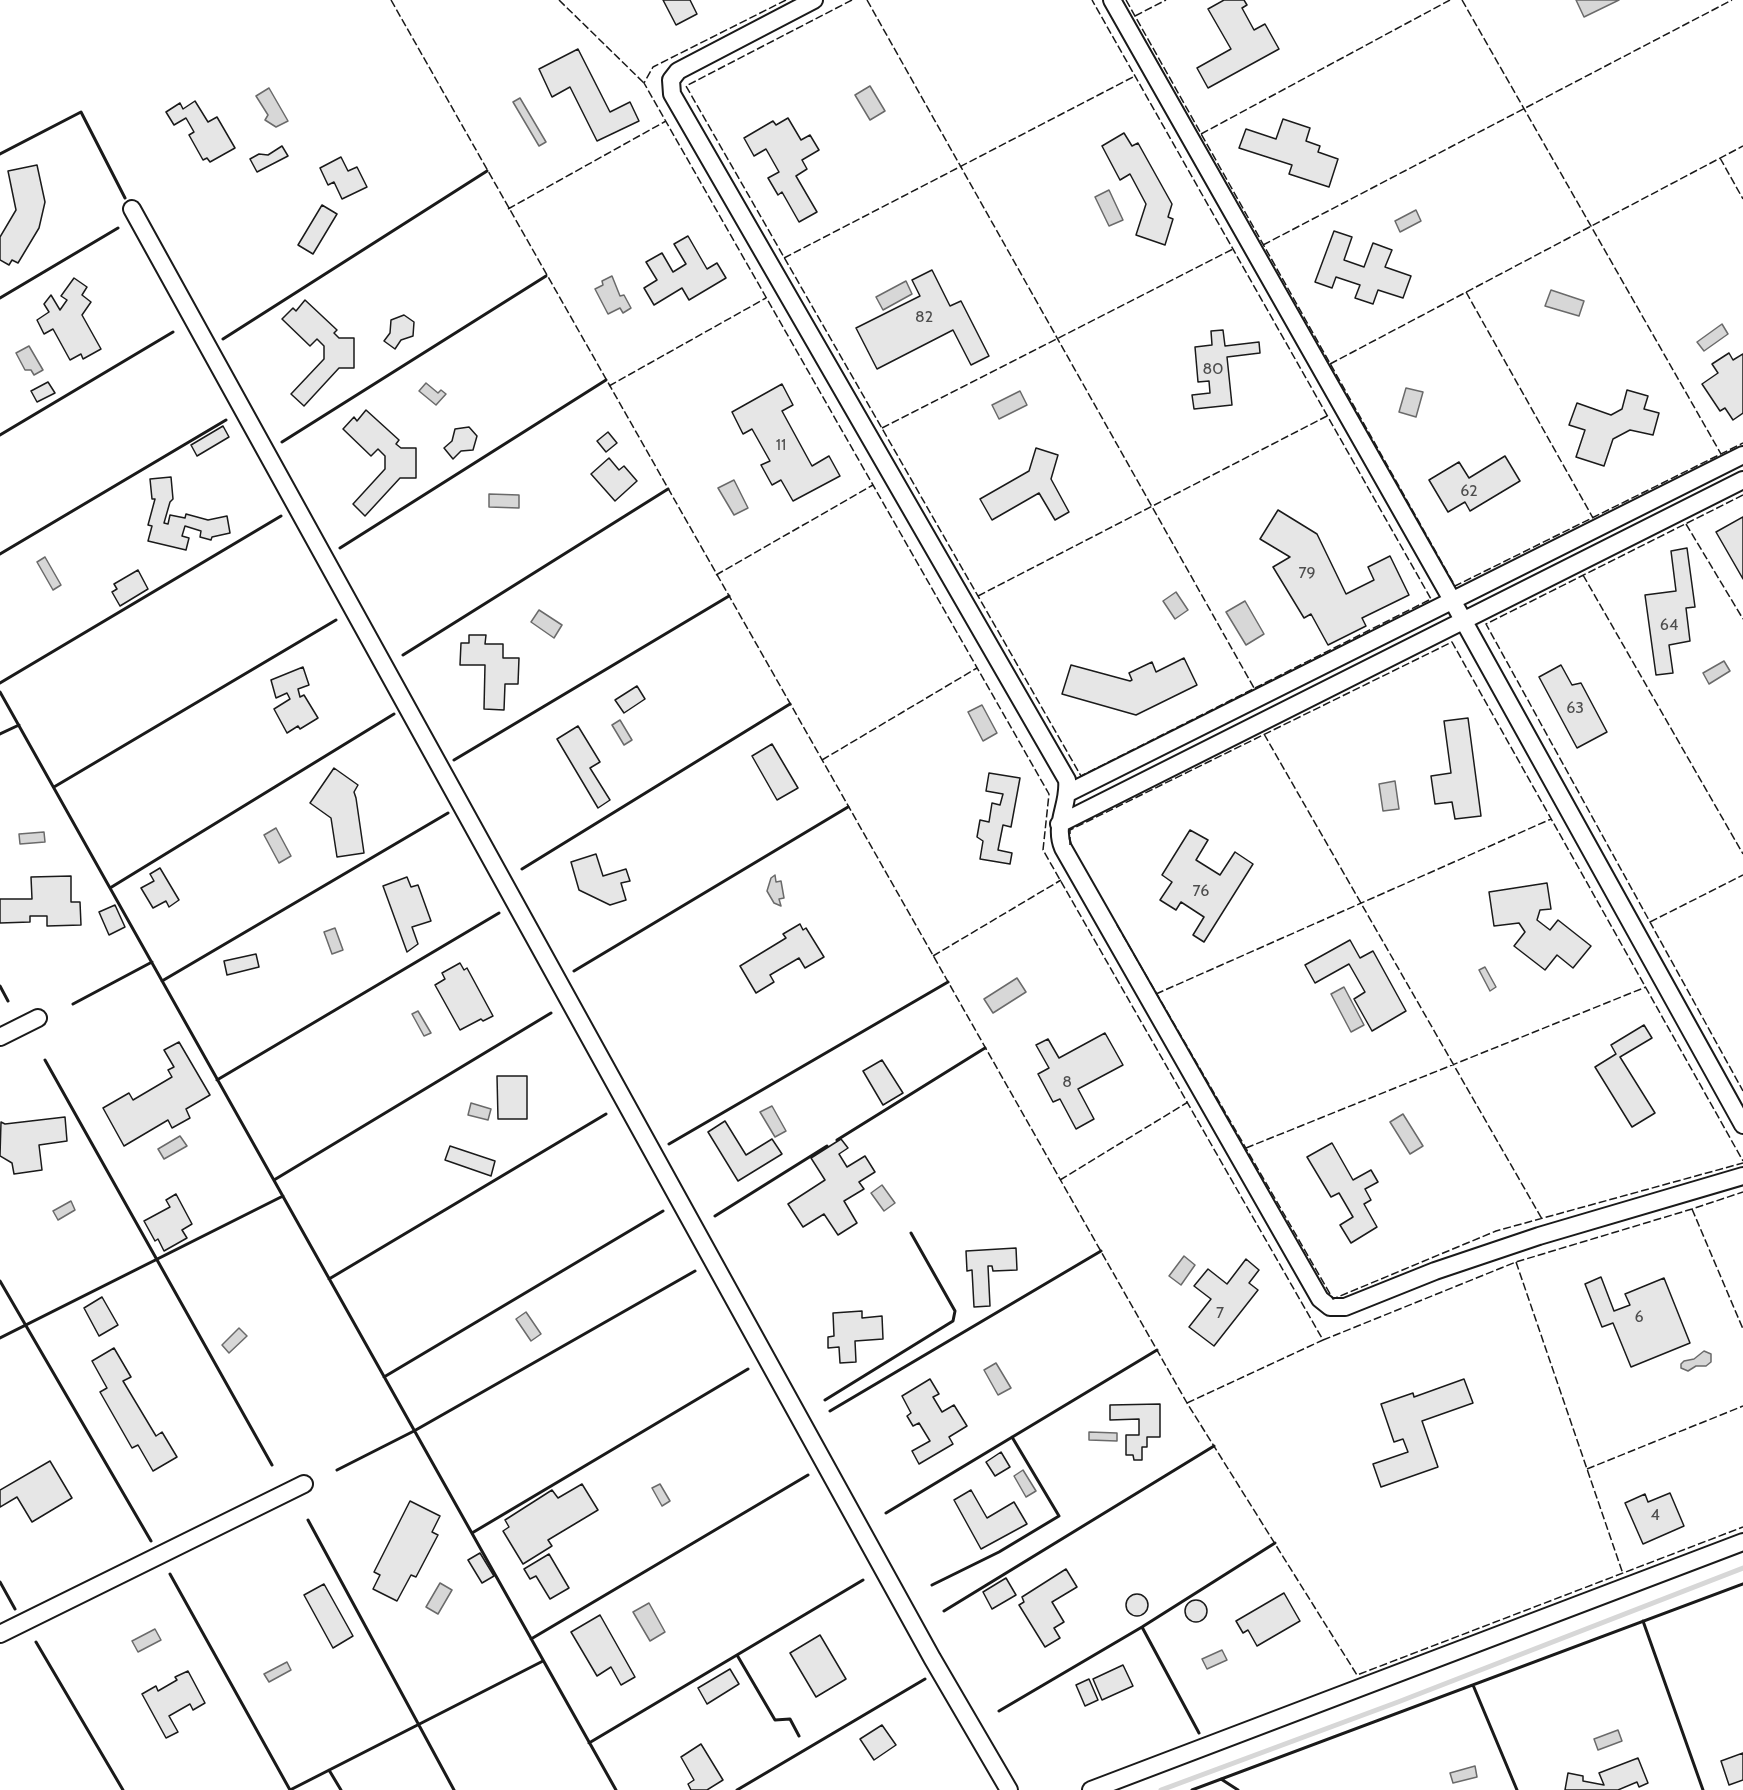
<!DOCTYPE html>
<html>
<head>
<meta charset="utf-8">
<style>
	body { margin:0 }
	canvas { display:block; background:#fff }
</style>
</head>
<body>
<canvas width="1743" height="1790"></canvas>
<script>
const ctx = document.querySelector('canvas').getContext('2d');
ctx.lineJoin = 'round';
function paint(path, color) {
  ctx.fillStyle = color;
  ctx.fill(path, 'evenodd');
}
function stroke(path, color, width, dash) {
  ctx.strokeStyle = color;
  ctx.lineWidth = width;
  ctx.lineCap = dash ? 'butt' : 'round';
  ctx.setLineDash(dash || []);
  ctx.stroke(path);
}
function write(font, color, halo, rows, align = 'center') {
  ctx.font = font + ' Cabin,sans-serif';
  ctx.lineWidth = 4.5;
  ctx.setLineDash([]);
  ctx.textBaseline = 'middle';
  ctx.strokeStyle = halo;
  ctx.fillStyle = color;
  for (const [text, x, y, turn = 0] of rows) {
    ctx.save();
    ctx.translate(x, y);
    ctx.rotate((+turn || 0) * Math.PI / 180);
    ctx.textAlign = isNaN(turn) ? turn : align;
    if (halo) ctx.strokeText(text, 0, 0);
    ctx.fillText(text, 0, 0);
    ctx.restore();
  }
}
const water = new Path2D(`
	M1576,0H1619L1584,17Z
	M870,86L885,111L870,120L855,95Z
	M269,88L288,121L276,127L265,120L268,115L256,96Z
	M520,98L546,142L539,146L513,102Z
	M1109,190L1123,220L1109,226L1095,197Z
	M1416,210L1421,221L1400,232L1395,221Z
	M612,276L620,296L624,295L631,308L623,313L620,308L608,314L595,289L603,285L602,281Z
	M906,281L912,294L883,310L876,297Z
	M1551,290L1584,301L1579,316L1545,306Z
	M1722,324L1728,334L1704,351L1697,342Z
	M29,346L43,370L34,375L31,370H25L16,353Z
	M426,383L438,393L441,390L446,394L436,405L419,391Z
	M1406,388L1423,392L1416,417L1399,412Z
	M1020,391L1027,405L999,419L992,405Z
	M734,480L748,508L734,515L718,488Z
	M489,494L519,495V508L489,507Z
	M45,557L61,585L53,590L37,562Z
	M1176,592L1188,610L1175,619L1163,601Z
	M1245,601L1264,634L1246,645L1226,612Z
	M539,610L562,625L554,638L531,622Z
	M1724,661L1730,671L1709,684L1703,673Z
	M982,705L997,733L983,741L968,712Z
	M620,720L632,740L624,745L612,725Z
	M1395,781L1399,809L1383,811L1379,784Z
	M276,828L291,856L279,863L264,835Z
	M44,832L45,842L20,844L19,834Z
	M775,875L776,882L781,881L784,898L779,899L781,906L774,903L767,891L771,878Z
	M335,928L343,950L332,954L324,932Z
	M1485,967L1496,987L1490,991L1479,970Z
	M1017,978L1026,992L993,1013L984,999Z
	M1344,987L1364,1025L1351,1032L1331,994Z
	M418,1011L431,1033L424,1036L412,1014Z
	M471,1103L491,1109L488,1120L468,1115Z
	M772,1106L786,1131L775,1137L760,1112Z
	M1403,1114L1423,1146L1410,1154L1390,1122Z
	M180,1136L187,1146L164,1159L158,1149Z
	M882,1185L895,1203L884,1211L871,1193Z
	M71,1201L75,1210L58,1220L53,1211Z
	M1184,1256L1195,1265L1181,1285L1169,1276Z
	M526,1312L541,1334L531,1341L516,1319Z
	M239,1328L247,1336L229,1353L222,1345Z
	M1704,1351L1711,1354V1362L1706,1366H1696L1688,1371L1681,1368V1364L1684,1361L1694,1359Z
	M996,1363L1011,1388L998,1395L984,1370Z
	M1089,1432L1117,1433V1441L1089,1440Z
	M1023,1470L1036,1491L1026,1497L1014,1476Z
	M660,1484L670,1501L662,1506L652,1488Z
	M440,1583L452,1590L438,1614L426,1607Z
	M649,1603L665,1632L650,1641L633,1612Z
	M155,1629L161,1640L138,1652L132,1641Z
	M1222,1650L1227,1660L1207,1669L1202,1659Z
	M287,1662L291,1670L269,1682L264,1674Z
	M1618,1730L1622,1741L1598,1750L1594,1739Z
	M1475,1766L1477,1777L1453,1783L1450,1773Z`);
const stream = new Path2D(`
	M1161,1790L1398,1702L1743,1568`);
const building = new Path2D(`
	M663,0H690L697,14L676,25Z
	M1224,0H1244L1247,5L1242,8L1254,30L1265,24L1279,49L1208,88L1197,68L1231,49L1208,9Z
	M578,49L610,112L630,102L639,121L597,141L570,87L552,97L539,69Z
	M195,101L208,122L217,117L235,148L210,162L207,158L203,160L189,135L194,132L186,118L174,125L166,112L180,103L183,109Z
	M788,118L801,140L810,135L819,150L802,160L807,169L796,176L817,212L799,222L782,192L778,195L768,178L779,172L766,149L754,156L744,138L773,121L776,125Z
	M1283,119L1310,128L1306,141L1320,146L1318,152L1338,159L1329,187L1289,174L1292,165L1239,148L1246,129L1276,139Z
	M1124,133L1132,146L1138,143L1172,204L1168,217L1173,219L1165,245L1136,235L1146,204L1130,174L1120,180L1102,146Z
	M282,146L288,156L257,172L250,159L259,154L268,155Z
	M341,157L348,171L357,167L367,187L342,199L334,182L328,185L320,168Z
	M37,165L45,202L39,228L18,263L12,260L9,265L0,260V237L16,210L8,171Z
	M322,205L337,214L313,254L298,245Z
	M1334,231L1352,237L1344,260L1364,267L1373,243L1392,250L1385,267L1411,276L1403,298L1378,290L1373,304L1355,298L1360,285L1336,277L1332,288L1315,282Z
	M688,236L707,269L717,263L726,278L689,300L682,288L654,305L644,288L657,280L646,262L662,253L673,272L686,264L674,244Z
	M932,270L950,306L961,301L989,356L971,365L953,330L877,369L856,328L920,296L912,280Z
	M74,278L87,287L82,295L91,302L82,315L101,349L83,359L81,354L70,360L53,329L44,334L37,320L49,312L44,304L51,295L60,310L67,300L61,296Z
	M305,300L337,330L334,333L339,338H354V368H339L304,406L291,394L324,359V346L317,339L310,346L282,319L293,308L296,311Z
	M404,315L414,322L413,336L401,340L395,349L384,341L390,333L391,320Z
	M1223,330L1225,346L1259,342L1260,353L1227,357L1232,405L1194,409L1192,395L1210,393L1209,381L1198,382L1195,347L1212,345L1211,331Z
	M1729,353L1733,360L1743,354V413L1733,420L1725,408L1720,411L1702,384L1718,373L1712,364Z
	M48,382L55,393L37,402L31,391Z
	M782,384L793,405L782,411L812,466L829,456L840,476L793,501L781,480L772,485L761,465L770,461L752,429L743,434L732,412Z
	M1627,390L1648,396L1644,409L1659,413L1653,435L1630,430L1613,439L1604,466L1576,457L1585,430L1569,425L1577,403L1611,415L1622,409Z
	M366,410L399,440L396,444L401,448H416V478H400L365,516L353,504L385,469V456L378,449L371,456L343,429L354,417L357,421Z
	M223,426L229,437L197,456L191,445Z
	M469,427L477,436L473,450L461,451L453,459L444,448L452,441L455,429Z
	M608,432L617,443L606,452L597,441Z
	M1036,448L1058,455L1051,479L1069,512L1055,520L1039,493L992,520L980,499L1029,471Z
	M1505,456L1520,481L1470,511L1465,502L1448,512L1429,480L1459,462L1469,478Z
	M609,458L619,470L624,466L637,481L615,501L591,474Z
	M171,477L173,499L170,502L164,523L168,524L170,515L185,518L186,514L208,520L227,516L230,533L212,537L211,540L200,537L201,531L185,526L182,536L189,538L186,550L148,541L152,526L148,525L155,499H152L150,479Z
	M1278,510L1317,534L1346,594L1374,580L1368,567L1390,556L1409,595L1362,618L1366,626L1328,645L1311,614L1304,618L1273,567L1290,557L1260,539Z
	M1743,517V579L1716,532Z
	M1687,548L1695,607L1686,608L1690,641L1669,645L1673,673L1656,675L1645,595L1676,591L1671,551Z
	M138,570L148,589L120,606L112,592L117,589L114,584Z
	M469,635H486L485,644H503V658H519L518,684H505L504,710L484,709L485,665H460L461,643H469Z
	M1184,658L1197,685L1136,715L1062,694L1071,665L1130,681L1132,680L1129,673L1152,662L1156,672Z
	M1561,665L1572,685L1581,683L1607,732L1577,748L1539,677Z
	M303,667L309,685L298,689L300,697L304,695L318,718L300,729L298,726L287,733L274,709L290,699L287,693L276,698L271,680Z
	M637,686L645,699L624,713L615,700Z
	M1468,718L1481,816L1455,819L1452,802L1435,804L1431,776L1451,773L1444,721Z
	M578,726L600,762L590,768L610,800L598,808L557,739Z
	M772,744L798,788L777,800L752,756Z
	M334,768L358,785L354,792L356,798L364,853L337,857L331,818L310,803Z
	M989,773L1020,778L1011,827L1003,825L998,850L1012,853L1010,864L980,859L983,841L977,837L980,820L989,822L992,803L1000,805L1003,794L986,791Z
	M1190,830L1208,840L1196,860L1220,875L1235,852L1253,864L1204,942L1193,935L1204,917L1181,902L1176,910L1160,900L1172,882L1162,875Z
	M596,854L603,876L626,869L630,881L621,883L626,900L610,905L579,890L571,862Z
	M160,868L179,900L169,907L166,901L153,908L141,888L154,881L150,874Z
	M71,876V902H80L81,925L47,926V916H30V922L0,923V899H32L31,877Z
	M407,877L411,887L418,885L431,921L412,927L418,944L407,952L383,886Z
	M1547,883L1551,909L1540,910L1537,920L1550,930L1558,920L1591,946L1573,968L1557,955L1545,970L1514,946L1525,932L1519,923L1494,926L1489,892Z
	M115,905L125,927L109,935L99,912Z
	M800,924L803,930L806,928L824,957L805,968L799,958L770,975L774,982L756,993L740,966L786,938L783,934Z
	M1350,940L1360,958L1373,951L1406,1011L1372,1031L1354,999L1365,992L1349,964L1315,983L1305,965Z
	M256,954L259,967L227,975L224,961Z
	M460,963L464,970L467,968L493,1016L483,1021L481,1019L460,1030L435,985L445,979L442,973Z
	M1644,1025L1652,1038L1620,1057L1655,1113L1632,1127L1595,1067L1616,1054L1611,1045Z
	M1105,1033L1123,1065L1078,1089L1094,1119L1076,1129L1060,1099L1053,1102L1038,1074L1049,1068L1036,1045L1048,1039L1059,1058Z
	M179,1042L210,1095L186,1109L190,1118L172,1128L168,1120L124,1146L103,1108L129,1093L133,1100L172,1077L168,1070L174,1067L164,1050Z
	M882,1060L903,1093L883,1105L863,1071Z
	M497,1076H527V1119H498Z
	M65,1117L67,1141L39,1145L42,1170L14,1174L12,1163L0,1156L1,1122L5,1124Z
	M725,1121L746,1155L772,1139L782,1154L738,1181L708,1132Z
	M841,1139L848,1148L839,1154L847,1167L865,1156L875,1172L859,1182L864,1189L844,1201L857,1223L838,1235L824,1214L803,1227L788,1204L825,1180L811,1158Z
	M1332,1143L1353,1180L1371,1170L1378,1182L1365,1189L1371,1200L1364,1204L1377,1227L1351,1243L1340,1225L1353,1217L1339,1193L1331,1197L1307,1157Z
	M450,1146L495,1161L491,1176L445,1160Z
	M176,1194L192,1224L182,1230L187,1238L164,1251L158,1239L155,1241L144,1221L170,1207L166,1200Z
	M1016,1248L1017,1270L993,1271L992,1266H988L990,1306L974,1307L972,1270L967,1271L966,1251Z
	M1246,1259L1259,1270L1249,1283L1258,1290L1214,1346L1189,1327L1211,1299L1194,1286L1208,1269L1227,1284Z
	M1601,1277L1614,1311L1630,1305L1625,1294L1664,1278L1690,1343L1631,1367L1613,1323L1602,1327L1585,1284Z
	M102,1297L118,1325L99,1336L84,1308Z
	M862,1311V1318L882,1316L883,1339L855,1341L856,1362L840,1363L839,1347L828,1348V1337L834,1336L833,1313Z
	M114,1348L131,1377L123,1381L156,1436L162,1432L177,1457L153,1471L138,1445L132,1448L100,1392L107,1388L92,1361Z
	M930,1379L939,1394L933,1397L942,1412L954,1405L967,1426L949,1437L953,1444L919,1464L912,1451L930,1441L919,1423L913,1426L907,1416L911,1413L902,1396Z
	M1464,1379L1473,1403L1422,1421L1438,1467L1381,1487L1373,1464L1408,1452L1403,1439L1394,1442L1381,1404L1413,1393L1414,1397Z
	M1160,1404V1437H1147V1447H1142V1460H1134L1133,1455H1126V1435H1139V1419L1110,1420V1405Z
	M1001,1452L1010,1467L995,1476L986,1462Z
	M50,1461L72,1498L32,1522L17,1497L0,1507V1490Z
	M582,1484L598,1510L548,1540L552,1546L523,1564L503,1531L509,1527L505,1520L552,1490L558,1498Z
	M971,1490L987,1518L1014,1502L1027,1524L981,1549L954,1500Z
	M1670,1493L1684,1526L1643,1544L1625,1503L1645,1494L1648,1502Z
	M410,1501L440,1516L432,1532L438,1535L416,1577L411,1575L397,1601L373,1589L380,1575L374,1572Z
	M480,1553L494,1576L482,1583L468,1560Z
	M549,1554L569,1588L550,1599L536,1576L530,1579L524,1569Z
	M1066,1569L1077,1587L1052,1602L1064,1622L1054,1628L1060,1638L1045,1647L1019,1605L1024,1602L1022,1597Z
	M1006,1578L1016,1595L992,1609L983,1592Z
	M324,1584L353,1636L333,1648L304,1595Z
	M1284,1593L1300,1621L1257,1646L1248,1630L1243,1633L1236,1621Z
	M1126 1605a11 11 0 1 1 22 0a11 11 0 1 1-22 0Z
	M1185 1611a11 11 0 1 1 22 0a11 11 0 1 1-22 0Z
	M600,1615L635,1677L621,1685L611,1667L597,1676L571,1632Z
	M820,1635L846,1679L816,1697L790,1653Z
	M1123,1665L1133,1686L1102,1700L1093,1679Z
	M730,1669L739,1684L707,1704L698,1688Z
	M188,1671L205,1703L193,1710L190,1704L169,1716L178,1732L166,1738L142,1694L156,1686L158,1691L177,1680L175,1677Z
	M1089,1679L1098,1700L1085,1706L1076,1685Z
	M882,1725L896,1745L874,1760L860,1739Z
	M701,1744L723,1780L707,1790H691L688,1784L694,1780L681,1757Z
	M1743,1753V1780L1729,1785L1721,1761Z
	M1638,1758L1648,1783L1639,1787L1637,1782L1618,1790H1565L1568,1773L1583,1776V1781L1604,1785L1599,1773Z`);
const street = new Path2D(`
	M814,0L678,71L671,80L672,94L1067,780C1070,804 1053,824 1063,848L1320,1299L1330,1307H1345L1435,1271L1539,1236L1743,1176
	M1112,0L1452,600L1743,1125
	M132,209L932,1658L1009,1790
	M1068,793L1743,455
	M1059,824L1743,480
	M0,1037L38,1018
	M0,1634L304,1484
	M1091,1790L1743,1542`);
const fence = new Path2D(`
	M391,0L1187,1403L1357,1675L1743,1527
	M559,0L644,83
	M786,0L653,67L644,83L1049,794L1043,850L1323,1340L1516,1262L1692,1209L1743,1192
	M852,0L686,86L1081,776L1431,599L1092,0
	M867,0L1254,688
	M1126,0L1455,586L1743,443
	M1462,0L1721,454
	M1135,16L1166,0
	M1201,134L1450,0
	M1720,158L1743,199
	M508,209L666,121
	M1263,245L1732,0
	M784,258L1135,76
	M1466,292L1593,518
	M1330,364L1743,146
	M609,386L766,298
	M882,428L1233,249
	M1743,495L1486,624L1743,1091
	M1686,524L1743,619
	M716,575L873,485
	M1583,575L1743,854
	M978,596L1327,416
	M1264,734L1542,1219
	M822,760L977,668
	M1070,845V830L1452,642L1743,1161
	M1650,922L1743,875
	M1117,925L1333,1299L1496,1231L1743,1163
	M933,956L1061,880
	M1156,994L1551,819
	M1246,1148L1646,987
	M1060,1180L1188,1102
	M1692,1209L1743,1329
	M1516,1262L1623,1574
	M1187,1403L1323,1340
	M1587,1469L1743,1406`);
const wall = new Path2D(`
	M0,154L81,112L125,198
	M0,298L118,228
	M223,339L487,171
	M0,435L173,332
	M282,442L546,276
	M340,548L606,380
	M0,554L226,420
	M403,655L668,489
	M0,683L281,516
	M0,692L616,1790
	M0,734L19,725
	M454,760L729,596
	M54,787L336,620
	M522,869L790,704
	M110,888L394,714
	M574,971L848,807
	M162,981L448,813
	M0,986L8,1001
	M73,1004L152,962
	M45,1060L272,1465
	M217,1080L499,913
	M837,1140L985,1048
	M669,1144L948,982
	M274,1180L551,1013
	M715,1216L827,1146
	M329,1279L606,1114
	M0,1281L151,1541
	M0,1338L283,1196
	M384,1377L663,1211
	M825,1400L953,1321L955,1311L911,1233
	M830,1411L1101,1251
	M337,1470L414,1431L695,1271
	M886,1513L1157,1350
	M308,1520L454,1790
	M472,1533L748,1369
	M170,1574L290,1790
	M0,1582L15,1609
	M932,1585L999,1552L1059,1516L1012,1437
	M944,1611L1214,1446
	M1643,1621L1703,1790
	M1142,1627L1199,1733
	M531,1639L808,1475
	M36,1642L123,1790
	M737,1655L775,1720L790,1719L799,1736
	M1473,1685L1517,1790
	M999,1711L1142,1627L1275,1543
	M589,1743L863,1580
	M329,1770L341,1790
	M1221,1779L1238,1790
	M290,1790L543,1661
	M737,1790L925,1679
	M1192,1790L1743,1584`);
const numberNames = [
	["82",924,317],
	["80",1213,369],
	["11",781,445],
	["62",1469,491],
	["79",1307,573],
	["64",1669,625],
	["63",1575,708],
	["76",1201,891],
	["8",1067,1082],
	["7",1220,1313],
	["6",1639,1317],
	["4",1655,1515]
];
paint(water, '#d7d7d7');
stroke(water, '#6a6a6a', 1.5);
stroke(stream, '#d7d7d7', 5);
paint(building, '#e6e6e6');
stroke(building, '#1a1a1a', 1.5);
stroke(street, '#1a1a1a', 20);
stroke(street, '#fff', 16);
stroke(fence, '#1a1a1a', 1.5, [8, 3]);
stroke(wall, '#1a1a1a', 3);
write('16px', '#4d4d4d', null, numberNames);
</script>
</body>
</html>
